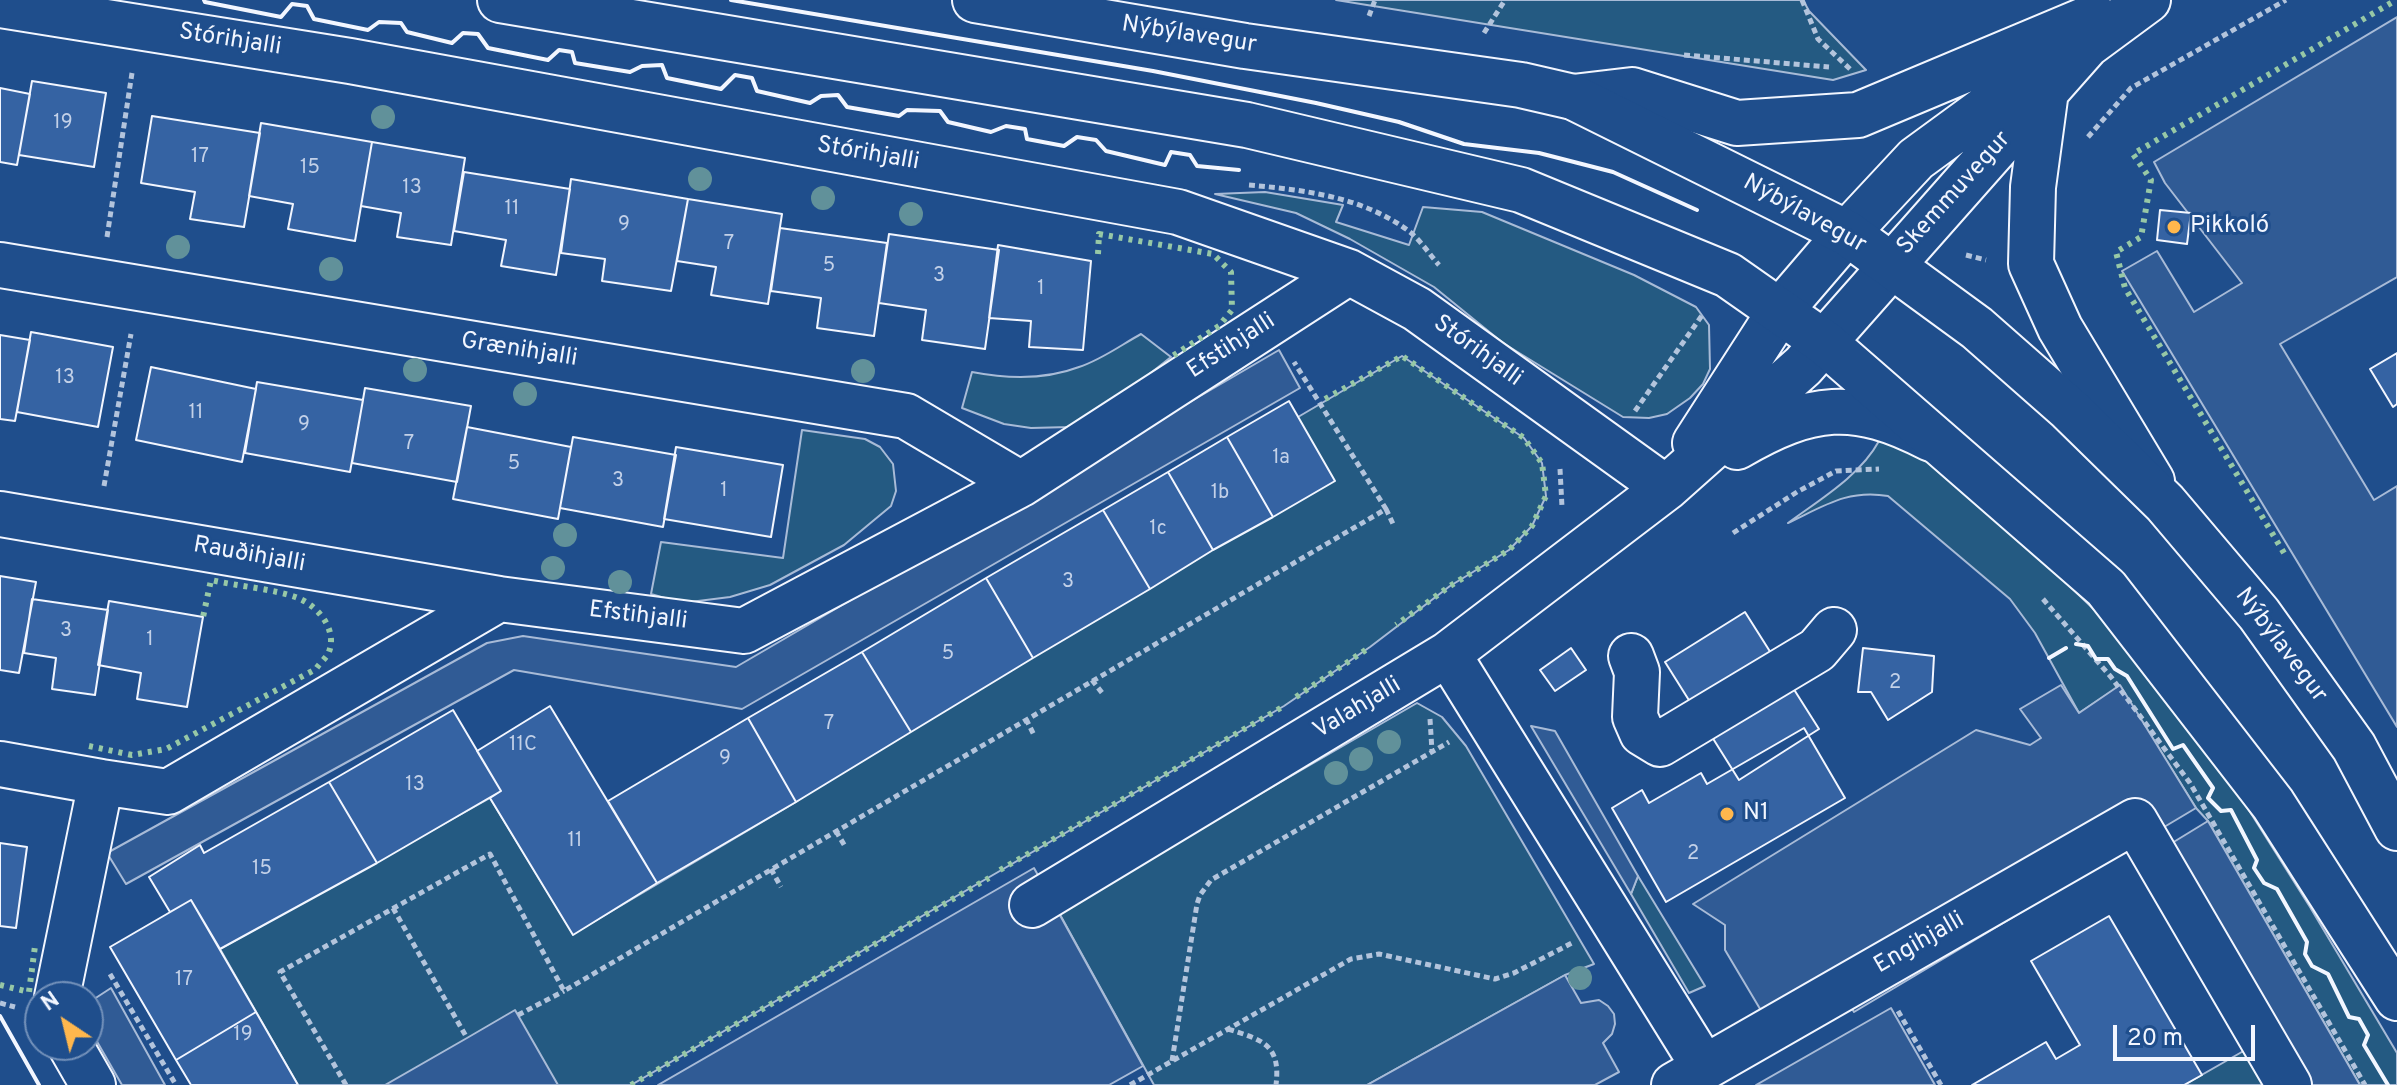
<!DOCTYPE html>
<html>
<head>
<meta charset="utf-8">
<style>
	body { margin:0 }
	#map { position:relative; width:2397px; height:1085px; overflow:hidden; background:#1f4e8c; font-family:Overpass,sans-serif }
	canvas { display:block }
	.north { position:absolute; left:24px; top:981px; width:80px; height:80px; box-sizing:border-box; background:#1f4e8c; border:2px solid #7391ba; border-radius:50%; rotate:325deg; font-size:22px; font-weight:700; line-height:32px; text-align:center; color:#f2f6ff }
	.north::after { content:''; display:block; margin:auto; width:28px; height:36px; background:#ffb74d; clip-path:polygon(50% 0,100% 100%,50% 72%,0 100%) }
	.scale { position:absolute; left:2113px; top:1025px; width:142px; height:36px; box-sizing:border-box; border:4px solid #f2f6ff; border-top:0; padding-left:10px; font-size:24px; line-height:28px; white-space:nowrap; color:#f2f6ff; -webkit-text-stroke:6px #1f4e8c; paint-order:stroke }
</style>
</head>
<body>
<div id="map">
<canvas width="2397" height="1085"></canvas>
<div class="north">N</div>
<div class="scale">20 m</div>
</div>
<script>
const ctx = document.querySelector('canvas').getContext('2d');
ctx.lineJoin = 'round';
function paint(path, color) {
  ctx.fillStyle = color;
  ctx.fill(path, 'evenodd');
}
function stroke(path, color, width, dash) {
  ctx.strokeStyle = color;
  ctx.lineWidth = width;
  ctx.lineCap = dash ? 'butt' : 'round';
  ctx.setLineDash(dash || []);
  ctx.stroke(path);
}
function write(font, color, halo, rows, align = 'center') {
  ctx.font = font + ' Overpass,sans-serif';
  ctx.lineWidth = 6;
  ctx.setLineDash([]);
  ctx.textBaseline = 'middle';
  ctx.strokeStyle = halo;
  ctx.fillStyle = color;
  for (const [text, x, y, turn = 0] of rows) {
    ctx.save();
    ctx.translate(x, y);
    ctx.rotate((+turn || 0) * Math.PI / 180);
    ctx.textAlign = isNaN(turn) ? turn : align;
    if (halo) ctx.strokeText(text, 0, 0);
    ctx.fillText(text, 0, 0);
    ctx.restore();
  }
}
const green = new Path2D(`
	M1336,0H1803L1809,11L1866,70L1833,80Z
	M1265,192L1343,205L1336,222L1409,245L1423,207L1482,212L1634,275L1696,307L1709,325L1710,369L1703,384L1690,398L1667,414L1649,418L1623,417L1503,343L1434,287L1350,239L1296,213L1215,194Z
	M1141,334L1171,357L1114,402L1069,427L1031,428L1004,424L962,408L972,372C1008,379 1045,380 1079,367C1101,360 1121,345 1141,334Z
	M1402,356L1524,438L1542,463L1546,496L1532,526L1509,550L1450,586L1370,647L1284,706L631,1085H298L220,949L490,798L573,934L796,802L1298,417Z
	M802,430L865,439L880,447L893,464L896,491L891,506L844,545L770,585L730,597L682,603L651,594L661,542L783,558Z
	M1879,441L1917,450L2033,551L2107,622L2240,796L2310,907L2397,1053V1085H2360L2208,821L2196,808L2120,686L2079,713L2035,633L2010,599L1888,496C1848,489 1824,506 1788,523C1819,500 1860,476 1879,441Z
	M1417,703L1442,717L1466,746L1594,964L1565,975L1367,1085H1154L1058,911Z
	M1638,876L1705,986L1689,993L1631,894Z
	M2247,1049L2266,1085H2184Z`);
const parking = new Path2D(`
	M2397,17V277L2280,344L2374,500L2397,486V727L2122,271L2157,251L2194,312L2242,283L2165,183L2154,162Z
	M1279,350L1300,388L742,709L514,670L126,884L107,853L487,643L523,636L736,667Z
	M2061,685L2079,713L2120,685L2196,808L1854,1012L1841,990L1772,1029L1725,950V925L1693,904L1976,730L2030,745L2041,738L2020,709Z
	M1531,726L1555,731L1638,876L1631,894Z
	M2208,821L2360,1085H2312L2172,843Z
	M1034,868L1143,1066L1109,1085H658Z
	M1565,975L1581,1003L1599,1000L1608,1006L1614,1014L1615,1024L1612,1034L1603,1043L1619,1072L1595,1085H1367Z
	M111,988L165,1085H122L88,1026V1003Z
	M1891,1008L1935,1085H1756Z
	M515,1010L558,1085H385L467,1038Z`);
const building = new Path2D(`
	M32,81L106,93L94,167L19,155Z
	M0,88L30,94L17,165L0,162Z
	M152,116L260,133L244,227L190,219L195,192L141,183Z
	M261,123L372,142L355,241L288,229L293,204L249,196Z
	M372,142L465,158L451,245L397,237L401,213L361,206Z
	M464,172L570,189L556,275L501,266L506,240L454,231Z
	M571,179L688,199L671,291L602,281L605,259L561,253Z
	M688,199L782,214L768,304L711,295L716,267L677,261Z
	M2160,210L2191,213L2187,244L2157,240Z
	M780,228L887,243L874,336L817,328L821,298L771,291Z
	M889,234L999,250L985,349L922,340L926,310L879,303Z
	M998,245L1091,261L1083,350L1029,347L1031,321L989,318Z
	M31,332L113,347L98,427L17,412Z
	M0,335L30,340L15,421L0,419Z
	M2397,353V404L2393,407L2370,369Z
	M151,367L256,389L242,462L136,440Z
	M257,382L363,400L350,472L245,453Z
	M365,388L471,406L457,482L352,463Z
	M1289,401L1335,481L1273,517L1227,437Z
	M467,427L571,447L558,519L453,499Z
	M573,437L676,455L663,527L560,508Z
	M1227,437L1273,517L1213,550L1168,472Z
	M676,447L783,465L771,537L664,519Z
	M1168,472L1213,550L1150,589L1103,510Z
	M1103,510L1150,589L1033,658L986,578Z
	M0,576L36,582L19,673L0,670Z
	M986,578L1033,658L911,732L862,652Z
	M32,599L108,610L95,695L52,689L56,658L24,653Z
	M109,601L203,617L187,707L137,699L141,673L98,665Z
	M1745,612L1819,729L1739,780L1665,662Z
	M1571,648L1586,670L1555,691L1540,670Z
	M1863,648L1934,656L1932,692L1888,720L1871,692H1858Z
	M862,652L911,732L796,802L748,718Z
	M550,706L657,883L573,935L490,798L501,791L477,751Z
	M453,710L501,791L377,863L329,782Z
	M748,718L796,802L657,883L608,801Z
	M1804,728L1845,798L1666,902L1612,808L1642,790L1649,803L1701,773L1707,784Z
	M329,782L377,863L220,949L191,900L170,912L149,877L200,845L204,853Z
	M0,843L27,847L16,928L0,926Z
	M191,900L256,1012L176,1060L110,947Z
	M2109,916L2202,1075L2184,1085H1972L2046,1042L2056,1059L2080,1045L2031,961Z
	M256,1012L298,1085H191L176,1060Z`);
const path = new Path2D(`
	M1802,0L1818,39L1850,69
	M1369,16L1375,0
	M1484,33L1505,0
	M1684,55L1829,67
	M2088,137L2131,88L2286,0
	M1249,185C1305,190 1364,197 1410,232C1421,241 1430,255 1439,265
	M107,237L132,73
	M1966,255L1986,260
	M1635,411L1703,314
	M1560,469L1562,507
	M104,486L131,334
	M1386,509L1394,526
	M1733,533L1797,492L1836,471L1879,469
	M2043,599L2111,677L2190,783L2365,1085
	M1092,680L1103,694
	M1026,719L1034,735
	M1430,719L1432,751
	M836,831L846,848
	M771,869L781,887
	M393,908L467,1038
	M110,974L176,1085
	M0,1003L15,1007
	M1898,1011L1941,1085
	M518,1015L564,991
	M1228,1029C1262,1040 1281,1044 1276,1085
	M1172,1061L1197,904L1200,895L1211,880L1449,742
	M346,1085L280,972L490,854L564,991L1386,509L1294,362
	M1130,1085L1351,959L1379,954L1495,979L1514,973L1572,943`);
const minor = new Path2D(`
	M0,5L350,61L1178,212L1349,272L1417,309L1666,488
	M2046,91L2033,187L2031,264L2060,328L2152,481
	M1573,97L1632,90L1737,123L1858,115L2094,16
	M0,265L906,416L1021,484
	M1695,443L1780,311L1847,233L1916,159L1983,110L2087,45L2148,0
	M1737,447C1811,404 1854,399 1931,439
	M0,514L499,599
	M1448,654L1704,1067
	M1631,656L1637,672L1635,717L1642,733L1660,744L1817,650L1834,630
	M0,764L101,782
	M1032,905L1448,654L1666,488L1803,366L2087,45
	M57,997L101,782L168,792L499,599L744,631L1021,484L1349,272
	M70,1045L93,1085
	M1674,1085L2135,821L2289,1085`);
const major = new Path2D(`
	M500,0L1247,125L1521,190L1728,275L1825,343L2106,588L2273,804L2397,998
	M975,0L1245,46L1521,85L1573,97L1847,233L1977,328L2069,409L2165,503L2259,614L2354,747L2397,828`);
const hedge = new Path2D(`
	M1098,254L1099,234L1213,254L1231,272L1232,310L1219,326L1171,357
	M1325,399L1402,356L1524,438L1542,463L1546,496L1532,526L1509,550L1450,586L1396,625
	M2284,553L2125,288L2116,252L2141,237L2151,180L2133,154L2396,0
	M1296,697L1370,647
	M89,746L132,755L166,749L316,669C319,664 325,659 328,654C339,631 318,606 298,598C275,589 236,586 211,580L203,617
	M1000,870L1284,706
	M0,985L29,992L35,946
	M631,1085L989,878`);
const wall = new Path2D(`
	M204,0L205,2L281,17L292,4L307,6L314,19L368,30L379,22L401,23L407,32L452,43L463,33L478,34L488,48L548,60L559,50L572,52L575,63L630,72L642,66L662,65L667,78L721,89L735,75L752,78L757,91L810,103L821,96L838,95L847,107L899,116L907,110L940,111L948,122L991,132L1006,126L1025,129L1027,139L1064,146L1077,137L1096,140L1106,151L1165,165L1171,152L1190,155L1197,166L1239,170
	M731,0L1153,71L1316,103L1399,122L1464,144L1539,153L1613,172L1697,210
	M2076,644L2088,646L2096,659H2108L2115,669L2127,676L2173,749L2183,745L2213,788L2208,798L2221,811L2231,810L2257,860L2254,868L2264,883L2277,889L2307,942L2305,954L2312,966L2328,974L2349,1017L2359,1019L2368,1035L2364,1045L2388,1085
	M2049,658L2066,648
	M0,1016L39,1085`);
const trees = [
	[383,117],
	[700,179],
	[823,198],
	[911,214],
	[178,247],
	[331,269],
	[415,370],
	[863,371],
	[525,394],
	[565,535],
	[553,568],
	[620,582],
	[1389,742],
	[1361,759],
	[1336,773],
	[1580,978]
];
const markers = [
	[2174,227,8,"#ffb74d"],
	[1727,814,8,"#ffb74d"]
];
const numberNames = [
	["19",63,124],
	["17",200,158],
	["15",310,169],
	["13",412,189],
	["11",512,210],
	["9",624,226],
	["7",729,245],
	["5",829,267],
	["3",939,277],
	["1",1041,290],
	["13",65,379],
	["11",196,414],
	["9",304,426],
	["7",409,445],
	["1a",1281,459],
	["5",514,465],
	["3",618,482],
	["1",724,492],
	["1b",1220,494],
	["1c",1158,530],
	["3",1068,583],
	["3",66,632],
	["1",150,641],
	["5",948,655],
	["2",1895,684],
	["7",829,725],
	["11C",523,746],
	["9",725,760],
	["13",415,786],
	["11",575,842],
	["2",1693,855],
	["15",262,870],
	["17",184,981],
	["19",243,1036]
];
const streetNames = [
	["Nýbýlavegur",1189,36,9],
	["Stórihjalli",230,41,9],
	["Stórihjalli",868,155,10],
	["Skemmuvegur",1955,194,-48],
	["Nýbýlavegur",1804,215,29],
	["Efstihjalli",1232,347,-33],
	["Grænihjalli",519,351,9],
	["Stórihjalli",1477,352,36],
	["Rauðihjalli",249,556,10],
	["Efstihjalli",638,617,7],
	["Nýbýlavegur",2280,646,53],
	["Valahjalli",1358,709,-31],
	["Engihjalli",1920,944,-30]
];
const poiNames = [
	["Pikkoló",2190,227],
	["N1",1743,814]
];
paint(green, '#245a82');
stroke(green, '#a8bbd7', 2);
paint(parking, '#305b95');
stroke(parking, '#a8bbd7', 2);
paint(building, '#3563a3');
stroke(building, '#f2f6ff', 2);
stroke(minor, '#f2f6ff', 48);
stroke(major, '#f2f6ff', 48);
stroke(path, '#b3c4dc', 5, [6, 4]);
stroke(minor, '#1f4e8c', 44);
stroke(major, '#1f4e8c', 44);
stroke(hedge, '#97c8a6', 6, [4, 6]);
stroke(wall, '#f2f6ff', 4);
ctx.fillStyle = '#61919a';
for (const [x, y] of trees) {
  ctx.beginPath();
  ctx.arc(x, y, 12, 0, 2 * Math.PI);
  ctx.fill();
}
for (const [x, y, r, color] of markers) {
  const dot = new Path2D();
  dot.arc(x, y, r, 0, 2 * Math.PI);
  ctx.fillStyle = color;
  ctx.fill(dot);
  stroke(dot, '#1f4e8c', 3);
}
write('20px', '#c3d1e8', null, numberNames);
write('24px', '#f2f6ff', '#1f4e8c', streetNames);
write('24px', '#f2f6ff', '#1f4e8c', poiNames, 'left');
</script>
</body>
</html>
